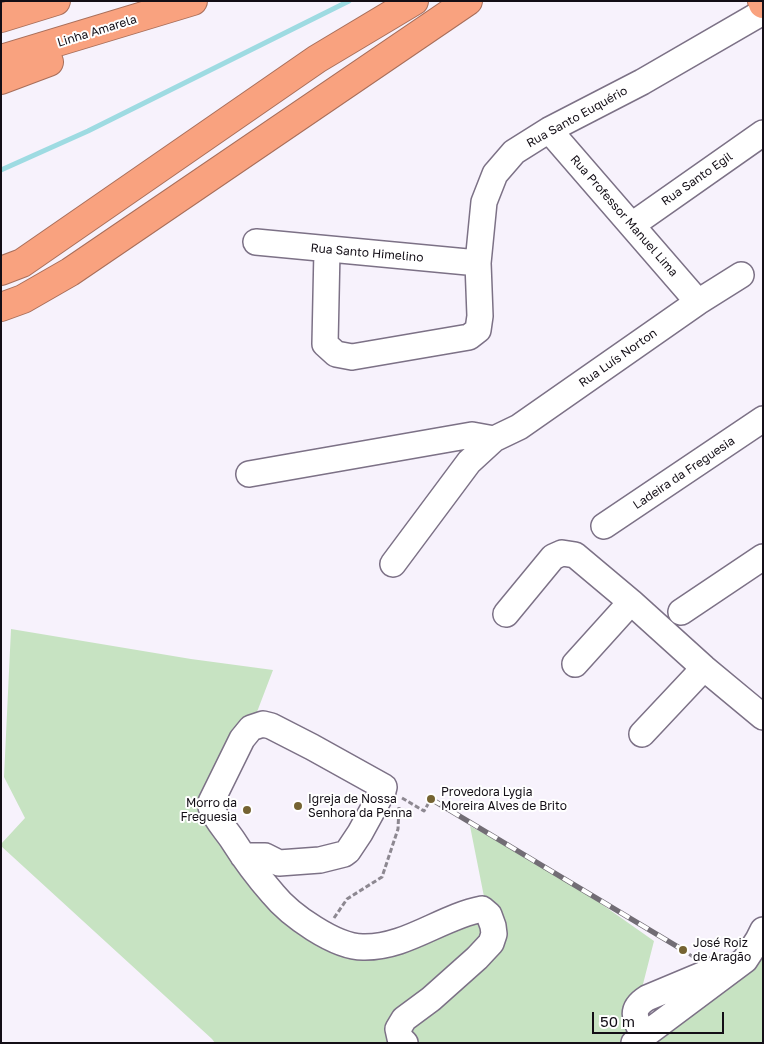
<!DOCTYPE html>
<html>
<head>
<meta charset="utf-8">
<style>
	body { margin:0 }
	#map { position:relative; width:764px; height:1044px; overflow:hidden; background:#f7f2fc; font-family:"Golos Text",sans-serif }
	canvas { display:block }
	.frame { position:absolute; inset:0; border:2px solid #130e16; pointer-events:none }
	.scale { position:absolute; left:592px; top:1012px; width:132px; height:22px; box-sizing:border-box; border:2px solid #130e16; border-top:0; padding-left:6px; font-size:15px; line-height:18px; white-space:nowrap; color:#130e16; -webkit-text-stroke:4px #fff; paint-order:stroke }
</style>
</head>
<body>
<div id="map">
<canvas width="764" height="1044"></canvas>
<div class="frame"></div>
<div class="scale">50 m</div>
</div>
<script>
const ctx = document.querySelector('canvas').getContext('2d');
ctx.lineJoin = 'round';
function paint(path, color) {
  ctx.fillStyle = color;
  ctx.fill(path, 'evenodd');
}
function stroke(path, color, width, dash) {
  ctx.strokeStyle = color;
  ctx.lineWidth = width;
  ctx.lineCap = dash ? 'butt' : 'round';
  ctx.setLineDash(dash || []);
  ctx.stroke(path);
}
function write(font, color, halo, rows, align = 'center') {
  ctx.font = font + ' "Golos Text",sans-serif';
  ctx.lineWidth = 4;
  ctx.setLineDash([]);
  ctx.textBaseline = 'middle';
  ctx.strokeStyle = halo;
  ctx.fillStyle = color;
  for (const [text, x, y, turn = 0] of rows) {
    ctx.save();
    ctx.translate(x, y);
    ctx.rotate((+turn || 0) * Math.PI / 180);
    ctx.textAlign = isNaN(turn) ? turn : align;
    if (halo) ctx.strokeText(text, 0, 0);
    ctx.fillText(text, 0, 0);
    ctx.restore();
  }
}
const green = new Path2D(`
	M11,629L191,659L273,670L220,809L289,902L364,961L415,937L475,913L490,927L470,826L563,877L654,941L628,1043H215L212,1039L1,846V844L25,818L4,777Z
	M763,926V1043H655Z`);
const stream = new Path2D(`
	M1,170L88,131L349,1`);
const path = new Path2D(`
	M402,798L424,811L431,799
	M334,918L347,899L382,877L398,829L399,807
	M683,950L693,957`);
const minor = new Path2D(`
	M549,130L698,302
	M632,225L763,133
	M256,242L478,263
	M327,250L325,344L336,354L352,357L469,337L478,330L480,316L478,263L484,202L495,174L514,152L549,130L642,82L763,12
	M249,474L472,435L494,439
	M604,526L763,419
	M393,564L469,462L494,439L519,427L698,302L741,275
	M681,612L763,557
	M506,614L553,557L562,553L575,555L631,602L704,668L763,717
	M575,664L631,602
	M642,734L704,668
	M243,856H265L279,863L320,860L344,854L348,851L360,833L383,791L384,787L312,747L271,726L263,724L251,728L242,739L211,802V807C215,818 225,829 232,839C244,858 258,877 273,894C290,915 335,947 363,947C406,948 441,917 482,909L489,915L493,926L494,934L491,943L477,958L431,999L404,1019L398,1029L400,1038L405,1043
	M644,1036C636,1020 628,1010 647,998L721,967
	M634,1043L745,960L758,940L763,930`);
const highway = new Path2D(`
	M762,1L763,4
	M1,18L56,1
	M1,59L193,1
	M1,80L49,62
	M1,271L22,263L317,59L414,1
	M1,307L23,299L70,272L468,1`);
const rail = new Path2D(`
	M431,799L683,950`);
const markers = [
	[431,799,5,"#756332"],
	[298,806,5,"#756332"],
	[247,810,5,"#756332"],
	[683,950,5,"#756332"]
];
const streetNames = [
	["Linha Amarela",97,31,-17],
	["Rua Santo Euquério",577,117,-29],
	["Rua Santo Egil",697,179,-35],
	["Rua Professor Manuel Lima",624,216,49],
	["Rua Santo Himelino",367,253,5],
	["Rua Luís Norton",618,358,-35],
	["Ladeira da Freguesia",684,473,-34]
];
const poiNames = [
	["Provedora Lygia",441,792],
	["Moreira Alves de Brito",441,806],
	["Igreja de Nossa",308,799],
	["Senhora da Penna",308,813],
	["Morro da",237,803,"right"],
	["Freguesia",237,817,"right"],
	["José Roiz",693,943],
	["de Aragão",693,957]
];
paint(green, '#c7e3c2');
stroke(stream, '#9edbe2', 5);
stroke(minor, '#7c7186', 28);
stroke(highway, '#a86e5a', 30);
stroke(path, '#8d8891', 3, [5, 2.5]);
stroke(minor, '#fff', 25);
stroke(highway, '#f9a27f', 28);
stroke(rail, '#726d75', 5.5);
stroke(rail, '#fff', 4, [11]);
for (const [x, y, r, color] of markers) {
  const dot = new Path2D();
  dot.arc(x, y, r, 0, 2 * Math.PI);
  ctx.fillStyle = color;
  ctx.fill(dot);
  stroke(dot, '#fff', 2);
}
write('12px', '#130e16', '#fff', streetNames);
write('12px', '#130e16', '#fff', poiNames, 'left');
</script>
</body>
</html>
